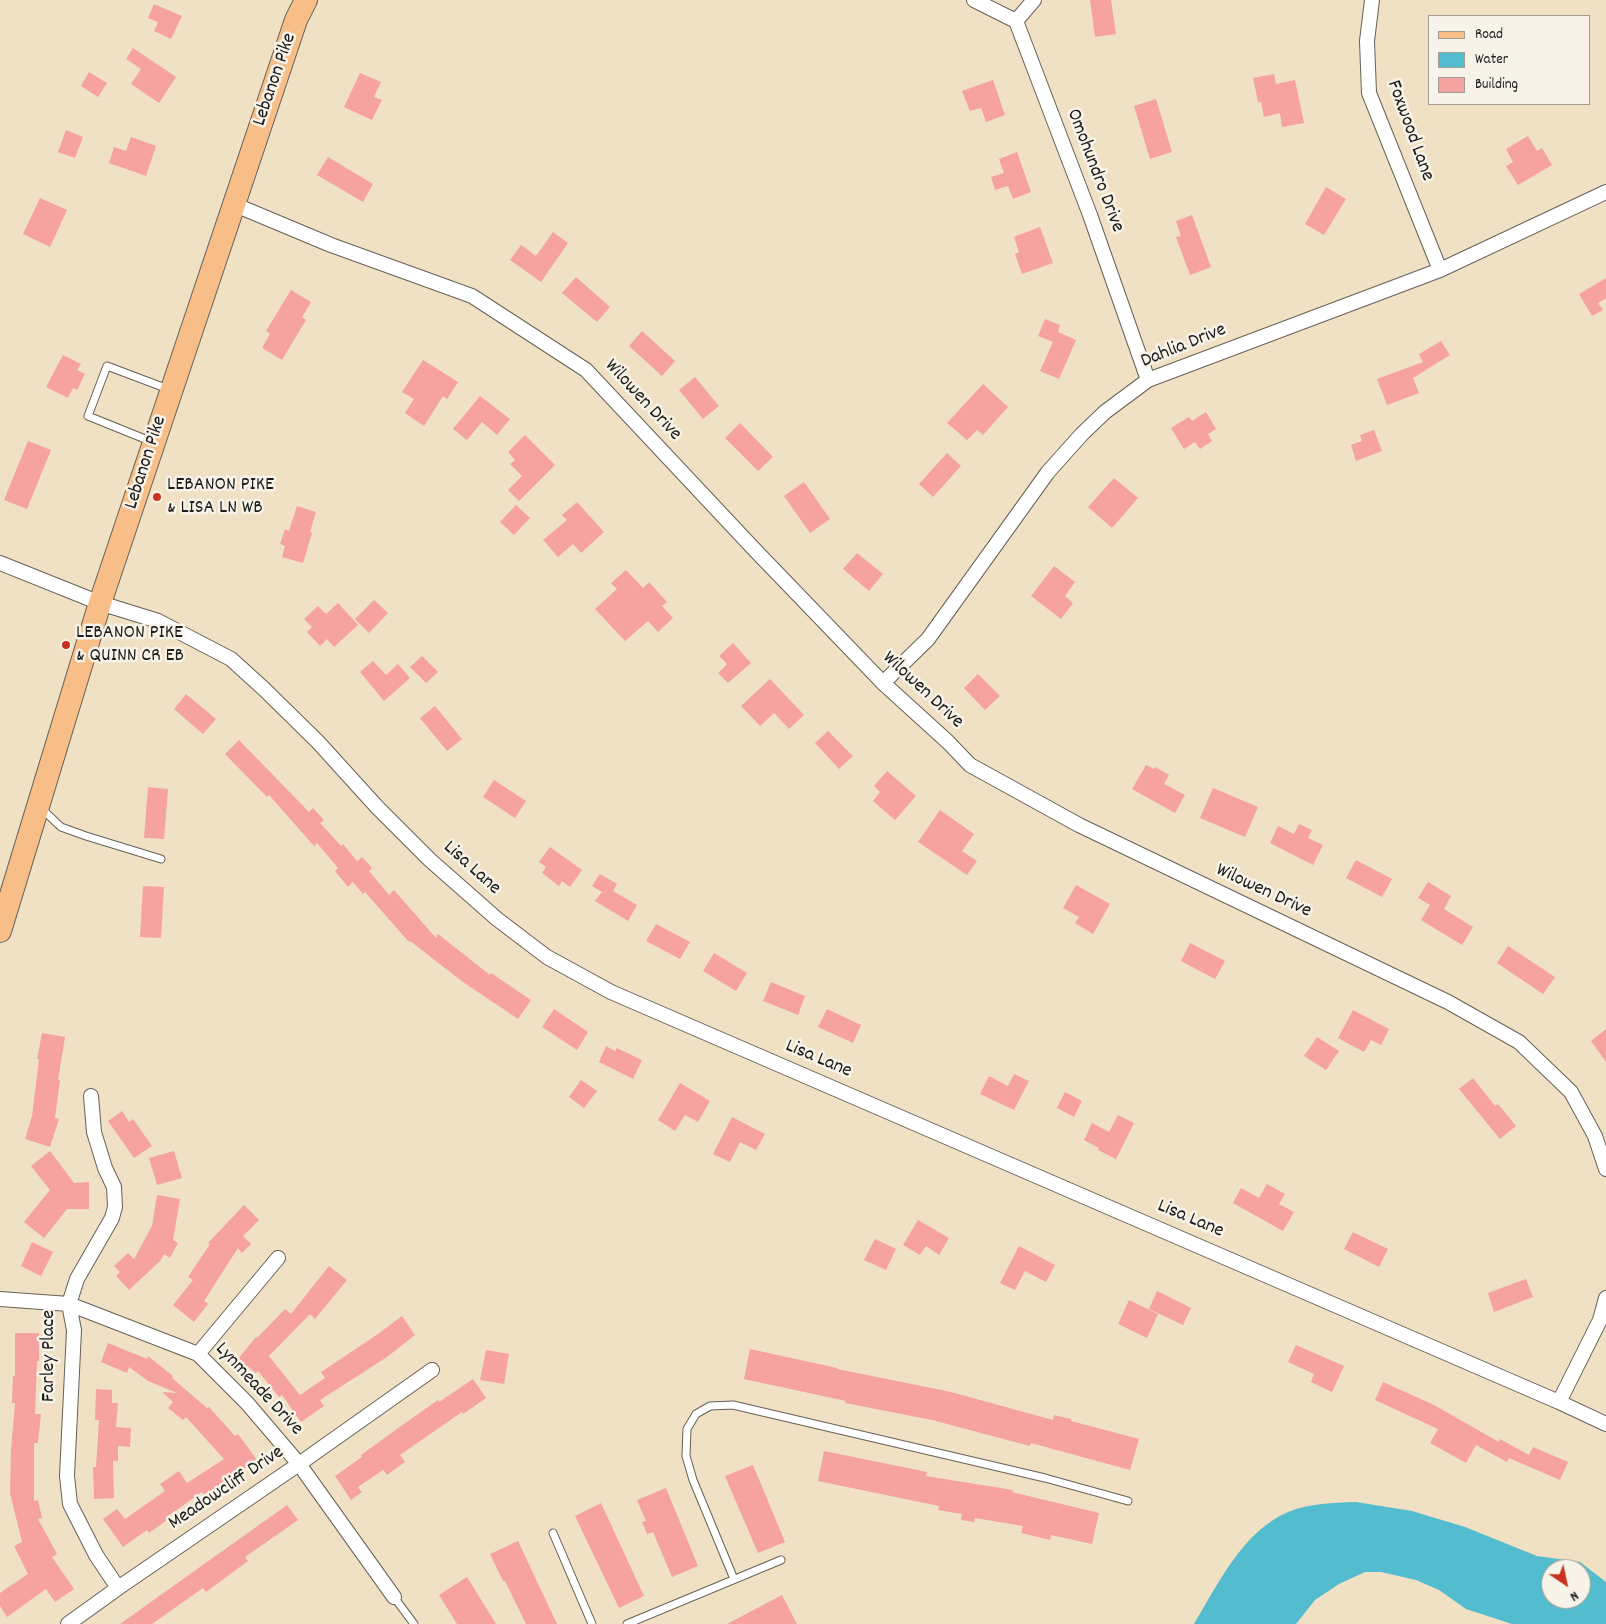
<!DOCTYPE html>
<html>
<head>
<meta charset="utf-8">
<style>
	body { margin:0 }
	#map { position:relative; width:1606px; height:1624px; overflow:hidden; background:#f0e1c4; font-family:Dekko,sans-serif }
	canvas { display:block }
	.legend { position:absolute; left:1428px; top:15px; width:162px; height:90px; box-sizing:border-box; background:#f7f3e8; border:1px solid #9f9d96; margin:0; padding:6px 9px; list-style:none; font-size:15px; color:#1c1c1c }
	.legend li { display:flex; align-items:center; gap:10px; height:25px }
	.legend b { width:25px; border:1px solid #9f9d96 }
	.north { position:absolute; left:1541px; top:1559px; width:50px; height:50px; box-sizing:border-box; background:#f7f3e8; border:1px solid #9f9d96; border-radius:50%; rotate:146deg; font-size:14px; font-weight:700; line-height:20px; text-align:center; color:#1c1c1c }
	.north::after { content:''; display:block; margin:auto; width:18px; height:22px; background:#c8321e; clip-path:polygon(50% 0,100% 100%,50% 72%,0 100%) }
</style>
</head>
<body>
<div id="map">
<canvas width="1606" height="1624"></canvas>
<ul class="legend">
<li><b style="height:6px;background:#f7be88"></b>Road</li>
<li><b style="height:14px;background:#53bccf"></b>Water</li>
<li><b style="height:14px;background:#f5a2a1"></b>Building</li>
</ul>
<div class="north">N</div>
</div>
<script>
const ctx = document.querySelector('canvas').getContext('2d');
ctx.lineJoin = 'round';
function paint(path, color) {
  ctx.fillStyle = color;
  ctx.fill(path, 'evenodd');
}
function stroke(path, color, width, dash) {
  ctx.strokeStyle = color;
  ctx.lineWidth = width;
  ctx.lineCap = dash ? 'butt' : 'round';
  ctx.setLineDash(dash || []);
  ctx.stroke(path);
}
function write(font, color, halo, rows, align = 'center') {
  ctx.font = font + ' Dekko,sans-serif';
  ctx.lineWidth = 5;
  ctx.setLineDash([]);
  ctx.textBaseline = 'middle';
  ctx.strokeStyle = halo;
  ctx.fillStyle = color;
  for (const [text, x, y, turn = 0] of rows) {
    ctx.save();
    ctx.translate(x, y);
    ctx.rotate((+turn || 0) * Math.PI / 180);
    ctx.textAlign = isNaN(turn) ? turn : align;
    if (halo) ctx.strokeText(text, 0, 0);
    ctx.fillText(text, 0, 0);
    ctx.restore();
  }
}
const water = new Path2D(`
	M1356,1502L1412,1511L1465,1527L1537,1556L1580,1562L1606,1582V1624H1512L1466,1609L1439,1590L1416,1580L1381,1572H1365L1339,1584L1315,1600L1296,1624H1194C1218,1584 1243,1531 1288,1512C1310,1503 1333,1503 1356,1502ZM1551,1569H1581V1599H1551Z`);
const building = new Path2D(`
	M1090,0H1111L1116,34L1095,37Z
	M154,4L182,16L171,39L154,31L158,22L148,18Z
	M133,48L176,77L159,103L131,84L141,69L126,59Z
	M89,72L107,83L98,97L81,86Z
	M360,73L381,82L374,97L382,100L372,120L344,107Z
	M1274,74L1276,84L1295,80L1304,123L1282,127L1280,113L1264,117L1261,102H1258L1253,78Z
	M993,80L1005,115L986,122L981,108L970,111L962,91Z
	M1156,99L1172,152L1150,159L1134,106Z
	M66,130L83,137L75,158L58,152Z
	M1528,136L1537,151L1542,148L1552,165L1518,185L1506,166L1513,162L1506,149Z
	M131,137L156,146L146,176L109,163L114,147L126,151Z
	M1017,152L1031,192L1013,199L1008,186L995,190L991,177L1004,173L999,159Z
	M328,157L373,184L363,202L317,175Z
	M1326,187L1346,199L1324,235L1305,224Z
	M40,198L67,210L50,247L23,234Z
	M1192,215L1211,267L1190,275L1176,237L1181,236L1176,221Z
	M1040,227L1053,263L1022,274L1015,254L1019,252L1014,237Z
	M553,232L568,243L541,282L510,260L521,245L536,256Z
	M576,277L610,307L597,322L562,293Z
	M1606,278V298L1598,303L1603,310L1592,316L1579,294Z
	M291,290L311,302L302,317L306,320L282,360L262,348L270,334L266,331Z
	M1045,319L1060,325L1058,332L1076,340L1059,379L1040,371L1053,342L1038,336Z
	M642,331L675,361L662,376L629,346Z
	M1441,341L1450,355L1413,378L1419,393L1387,405L1377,379L1423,362L1419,354Z
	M63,355L81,364L77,370L85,374L77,390L73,388L68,398L46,387Z
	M423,360L458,382L447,399L443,396L424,426L405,413L414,399L402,392Z
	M695,377L719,406L703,419L679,390Z
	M983,384L1008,407L983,435L977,430L967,440L947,423Z
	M480,396L510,419L497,435L482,422L467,440L453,429Z
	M1206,412L1216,429L1208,434L1212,441L1200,449L1195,442L1184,449L1171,428L1189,417L1192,421Z
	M740,423L773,457L758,471L725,438Z
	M1374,430L1382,451L1356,461L1351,445L1362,441L1360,435Z
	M525,435L555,465L519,501L508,490L522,476L510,464L515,460L508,452Z
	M28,441L51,450L27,509L4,500Z
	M947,453L961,466L933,497L919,484Z
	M1114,478L1138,498L1112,528L1088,507Z
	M804,482L830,519L810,533L784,496Z
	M577,502L604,532L581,553L573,544L558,557L543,540L567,520L562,515Z
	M516,505L530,518L514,535L500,522Z
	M297,506L316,512L310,532L312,533L303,563L282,557L285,546L280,544L285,529L289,531Z
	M857,553L883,574L869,591L843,569Z
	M1054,566L1075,582L1065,596L1073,603L1061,619L1031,596Z
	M626,570L643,588L649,582L667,602L662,606L673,618L658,632L648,621L625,641L595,609L617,589L611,583Z
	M374,600L388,613L369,633L355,619Z
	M338,603L358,625L334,647L327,639L320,646L307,632L312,627L304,619L318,606L326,614Z
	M733,643L751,663L728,683L718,673L727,664L719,656Z
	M422,656L438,672L426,683L410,667Z
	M373,661L386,675L398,664L410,678L384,701L360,672Z
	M978,674L1000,696L985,710L964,688Z
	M770,679L804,715L789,729L774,713L760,726L741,706Z
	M186,694L216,719L203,734L174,709Z
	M435,706L462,739L447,751L420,718Z
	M828,731L853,756L839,769L815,743Z
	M239,740L309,812L313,808L324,820L320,823L341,846L343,844L357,861L362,857L372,868L369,871L389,895L394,890L436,938L438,934L490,975L491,973L531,1000L518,1019L463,982L410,941L409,942L365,892L363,894L353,882L348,887L335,871L338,868L317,843L314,846L269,795L267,797L225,754Z
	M1146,765L1154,769L1155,767L1169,775L1164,784L1185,795L1175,813L1132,789Z
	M887,771L916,796L895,820L873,801L880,792L874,786Z
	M494,780L526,801L515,818L483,797Z
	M148,787L168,789L164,839L144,838Z
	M1213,788L1258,807L1245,837L1200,818Z
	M940,810L974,834L962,851L977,861L967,875L918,842Z
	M1299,824L1312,830L1308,838L1323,845L1313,865L1270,843L1278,826L1294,834Z
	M550,847L582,870L570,887L562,881L559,886L542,873L546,867L539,862Z
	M1356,860L1392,879L1382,897L1346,878Z
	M600,874L617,884L613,891L637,905L628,921L595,901L602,892L592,886Z
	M1428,882L1451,896L1444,909L1473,927L1462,945L1421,920L1430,905L1418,898Z
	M1076,885L1110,904L1093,934L1075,923L1079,917L1063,908Z
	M143,886L164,887L161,938L140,937Z
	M656,924L690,942L680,959L646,941Z
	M1190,943L1225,961L1215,979L1181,961Z
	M1508,946L1555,977L1543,994L1497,963Z
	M714,953L747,973L736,991L703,971Z
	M771,982L805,996L798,1015L763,1001Z
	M554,1009L588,1032L577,1050L542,1027Z
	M827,1009L861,1025L853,1043L818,1027Z
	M1353,1010L1389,1029L1381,1045L1371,1040L1364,1052L1338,1038Z
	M1606,1029V1062L1591,1041Z
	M42,1033L65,1037L58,1080H60L55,1118L59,1119L50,1147L25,1139L32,1116L39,1059H37Z
	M1317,1037L1339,1051L1326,1070L1304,1056Z
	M606,1046L615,1051L617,1048L642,1060L633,1079L599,1062Z
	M1014,1074L1029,1081L1014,1110L980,1094L989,1076L1008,1086Z
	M1473,1078L1495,1106L1498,1104L1516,1126L1500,1139L1459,1089Z
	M581,1080L597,1091L584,1108L569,1097Z
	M680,1083L710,1101L698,1122L685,1115L675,1131L658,1120Z
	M1065,1092L1082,1101L1074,1117L1057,1108Z
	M122,1111L129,1122L133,1119L152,1146L134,1158L108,1121Z
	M1118,1115L1134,1123L1116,1159L1098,1150L1099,1148L1084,1140L1092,1123L1109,1132Z
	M732,1117L765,1134L756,1150L740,1142L730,1162L713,1154Z
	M50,1151L74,1183L89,1182V1209H67L44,1238L24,1222L50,1190L31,1166Z
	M174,1151L182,1178L157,1185L149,1158Z
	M1267,1184L1285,1194L1279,1204L1294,1212L1283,1231L1233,1203L1241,1188L1259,1198Z
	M157,1195L180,1199L173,1240L178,1243L170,1258L164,1254L160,1261L129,1290L116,1276L120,1272L114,1266L128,1253L134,1259L152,1226Z
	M244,1205L259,1220L243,1236L251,1244L242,1253L238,1248L204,1301L208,1304L194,1322L173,1305L193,1280L188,1277L210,1244L208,1243Z
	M918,1220L949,1238L939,1255L926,1246L920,1255L903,1245Z
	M1353,1232L1388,1249L1379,1267L1344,1249Z
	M875,1239L896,1249L886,1270L864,1260Z
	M32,1242L53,1252L41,1276L21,1266Z
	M1019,1246L1055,1265L1046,1282L1025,1271L1015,1290L1000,1283Z
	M329,1266L347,1280L315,1319L310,1314L269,1356L300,1395L325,1378L321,1372L378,1334L402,1316L415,1335L387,1357L320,1400L324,1406L301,1422L282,1395L279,1397L258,1371L256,1373L238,1359L256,1337L257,1338L285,1309L291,1314Z
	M1526,1279L1533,1297L1494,1312L1488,1293Z
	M1157,1291L1191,1308L1183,1325L1149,1309Z
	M1129,1300L1158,1314L1147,1338L1118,1324Z
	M15,1333H39V1361H37L35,1414H41L38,1443H34V1501L38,1500L42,1518L38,1519L57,1554L52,1557L74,1589L55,1602L46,1589L7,1617L0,1606V1593L28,1574L14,1546L22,1542L10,1493L11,1451L15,1403H12L13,1376H15Z
	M108,1343L147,1359L148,1356L173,1376L172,1378L207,1408L209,1407L235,1436L238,1434L257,1460L204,1495L202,1492L168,1516L170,1518L149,1533L147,1530L123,1547L103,1519L117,1509L125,1519L165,1491L160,1484L179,1471L187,1483L224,1459L186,1417L183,1420L168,1408L173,1402L162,1392L177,1393L148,1381L129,1367L127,1373L101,1362Z
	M1296,1345L1344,1366L1332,1392L1311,1382L1314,1374L1288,1362Z
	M750,1349L837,1368V1369L951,1392L1053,1420L1054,1415L1071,1419V1421L1139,1439L1130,1470L1031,1443L1030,1446L932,1420L845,1403L846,1401L744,1379Z
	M486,1350L509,1354L504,1384L480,1380Z
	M473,1379L486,1398L463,1414L462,1412L400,1455L405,1462L387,1475L383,1470L358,1487L362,1492L351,1500L335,1476L362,1457L361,1455L394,1431L438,1400L439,1402Z
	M1383,1382L1434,1405L1499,1442L1500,1439L1529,1455L1533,1447L1568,1462L1560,1480L1509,1458L1507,1462L1476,1445L1466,1463L1430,1443L1438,1429L1375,1400Z
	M96,1389L112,1390V1403H118L116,1427L131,1428L130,1447L118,1446V1461H113L114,1498L94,1499L93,1467H96L99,1420H95Z
	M824,1451L927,1472L926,1476L1013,1490L1012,1492L1099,1513L1092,1544L1051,1535L1050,1540L1021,1533L1023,1526L975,1518L974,1522L961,1520L962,1514L938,1510L939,1506L818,1481Z
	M753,1465L785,1542L758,1553L725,1476Z
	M666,1488L698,1566L672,1577L653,1532L647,1534L642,1522L646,1521L637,1500Z
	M601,1503L644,1596L619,1608L575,1516Z
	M287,1505L298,1520L245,1557L248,1561L206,1592L203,1588L152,1624H120Z
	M518,1541L557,1624H526L505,1581H503L490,1554Z
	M467,1577L496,1624H457L439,1595Z
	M782,1595L797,1624H727Z`);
const lane = new Path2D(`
	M150,441L88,416L107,366L168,389
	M42,809L61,827L86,836L161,859
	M553,1533L592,1624
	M734,1579L693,1480L686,1456L687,1429L696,1414L710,1406L733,1405L1045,1478L1128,1501
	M394,1597L414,1624
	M627,1624L781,1560`);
const street = new Path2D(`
	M974,0L1016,21L1090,215L1148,380
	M1372,0L1367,41L1369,93L1440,270
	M1016,21L1034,0
	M233,204L331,245L472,296L586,370L753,548L883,683L948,742L970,765L1079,825L1448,1002L1519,1042L1571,1092L1595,1136L1606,1169
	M0,563L100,603L158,621L231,659L264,689L318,742L377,807L430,860L497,919L547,957L611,992L1559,1402L1606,1424
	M883,683L928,639L1048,472L1082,434L1105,412L1148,380L1440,270L1606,192
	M91,1096L94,1132L105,1168L114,1187L115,1207L112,1218L77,1279L69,1304L74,1330L67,1476L70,1504L96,1555L118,1588
	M0,1299L69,1304L198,1354L247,1403L299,1464L394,1597
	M198,1354L278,1258
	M1559,1402L1600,1320L1606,1298
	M68,1624L118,1588L299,1464L432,1370`);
const primary = new Path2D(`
	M0,931L100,603L296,20L306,0`);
const markers = [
	[157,497,5,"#c8321e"],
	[66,645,5,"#c8321e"]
];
const streetNames = [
	["Lebanon Pike",276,80,-71],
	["Foxwood Lane",1409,131,70],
	["Omohundro Drive",1094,171,69],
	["Dahlia Drive",1184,347,-22],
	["Wilowen Drive",642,401,47],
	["Lebanon Pike",147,463,-72],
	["Wilowen Drive",922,691,43],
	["Lisa Lane",471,869,42],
	["Wilowen Drive",1263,892,25],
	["Lisa Lane",818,1060,23],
	["Lisa Lane",1190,1220,23],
	["Farley Place",50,1356,-90],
	["Lynmeade Drive",258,1390,47],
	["Meadowcliff Drive",227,1489,-34]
];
const poiNames = [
	["LEBANON PIKE",167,486],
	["& LISA LN WB",167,509],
	["LEBANON PIKE",76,634],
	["& QUINN CR EB",76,657]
];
paint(water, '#53bccf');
paint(building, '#f5a2a1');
stroke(lane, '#666157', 9);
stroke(street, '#666157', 16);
stroke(primary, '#666157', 24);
stroke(lane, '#fff', 7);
stroke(street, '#fff', 14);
stroke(primary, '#f7be88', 22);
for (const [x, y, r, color] of markers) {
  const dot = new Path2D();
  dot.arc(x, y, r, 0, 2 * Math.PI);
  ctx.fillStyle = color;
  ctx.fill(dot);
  stroke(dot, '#f7f3e8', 2);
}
write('20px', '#1c1c1c', '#f7f3e8', streetNames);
write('20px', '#1c1c1c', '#f7f3e8', poiNames, 'left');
</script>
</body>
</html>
